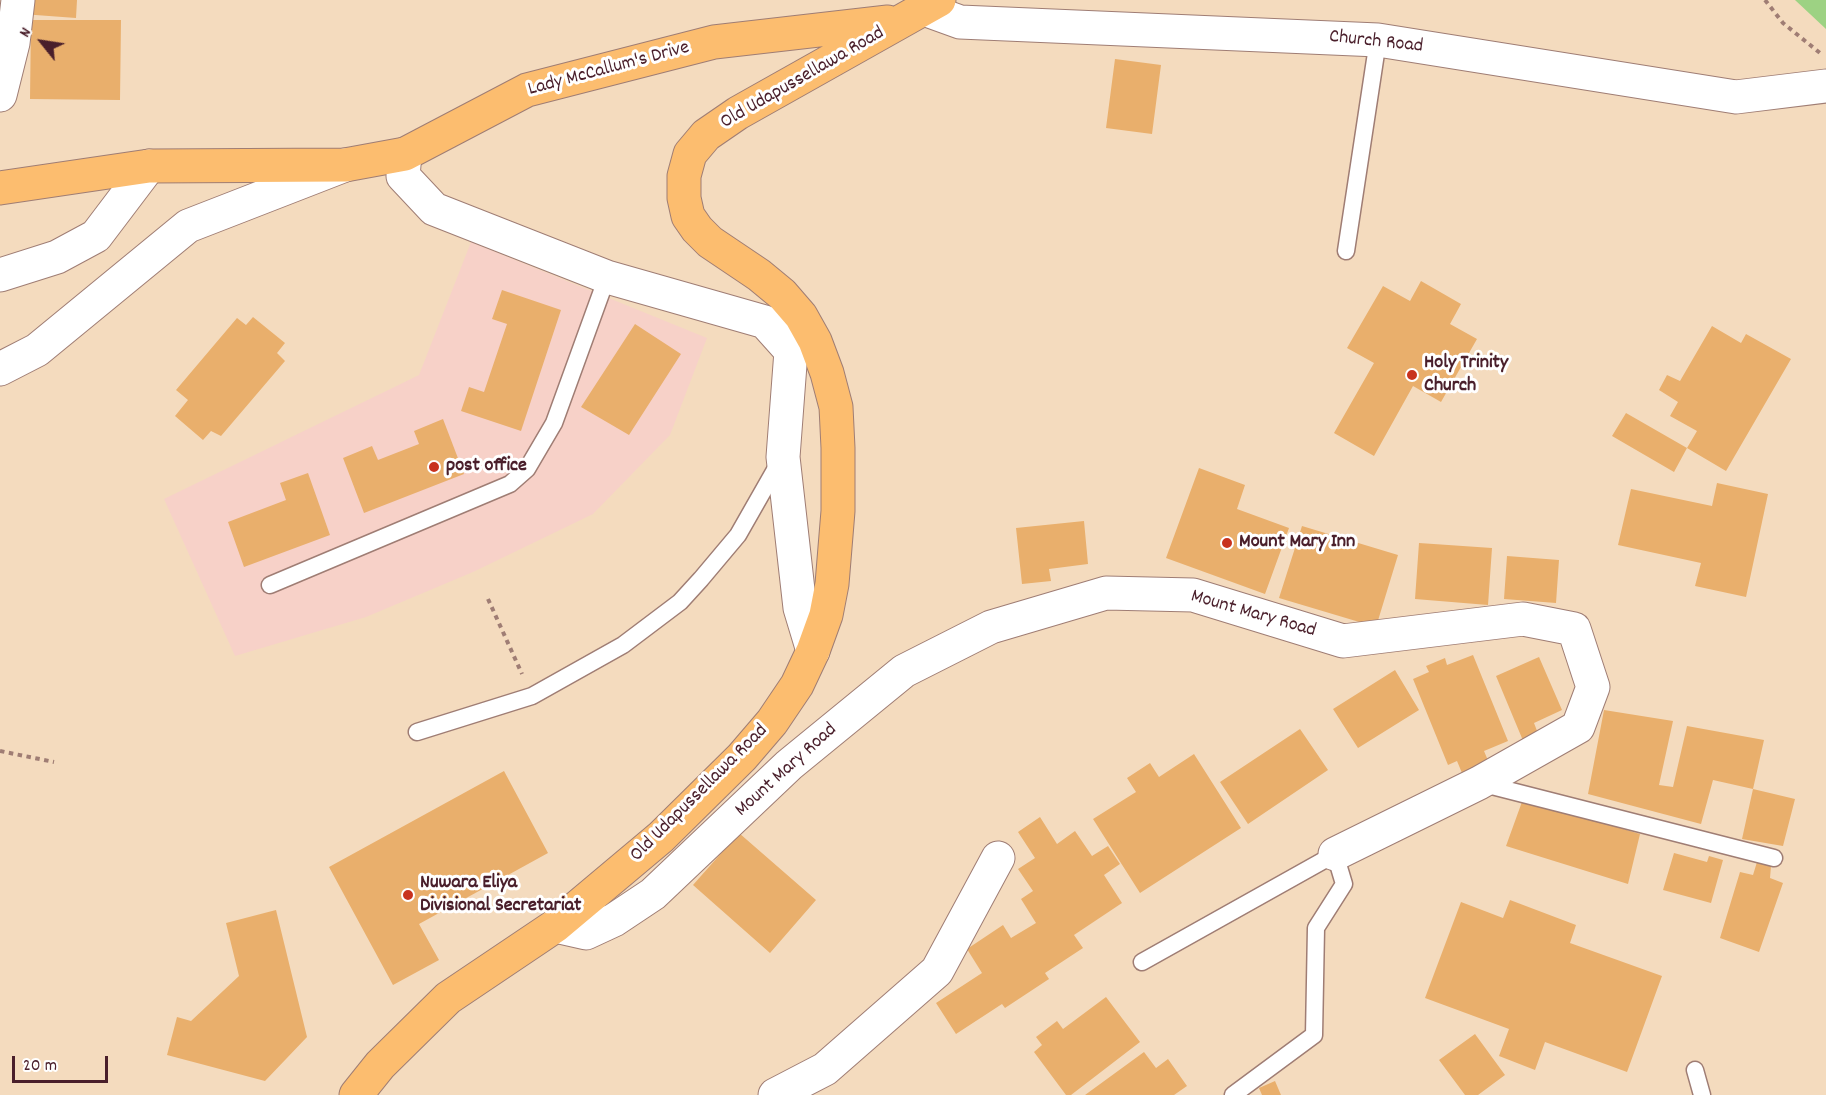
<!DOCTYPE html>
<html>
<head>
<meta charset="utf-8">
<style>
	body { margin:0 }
	#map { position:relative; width:1826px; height:1095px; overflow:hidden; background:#f4dbbe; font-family:Dekko,sans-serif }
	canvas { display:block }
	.north { position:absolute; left:12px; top:12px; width:60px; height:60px; -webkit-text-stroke:4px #fff; paint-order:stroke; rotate:300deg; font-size:16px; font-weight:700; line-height:24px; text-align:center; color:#4a1f2b }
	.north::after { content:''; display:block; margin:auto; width:21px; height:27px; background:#4a1f2b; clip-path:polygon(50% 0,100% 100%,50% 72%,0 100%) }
	.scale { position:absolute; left:12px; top:1056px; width:96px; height:27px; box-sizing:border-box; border:3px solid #4a1f2b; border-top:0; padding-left:8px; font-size:18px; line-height:21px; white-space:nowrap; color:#4a1f2b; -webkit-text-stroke:4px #fff; paint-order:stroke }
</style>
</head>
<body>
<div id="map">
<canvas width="1826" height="1095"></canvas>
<div class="north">N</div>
<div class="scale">20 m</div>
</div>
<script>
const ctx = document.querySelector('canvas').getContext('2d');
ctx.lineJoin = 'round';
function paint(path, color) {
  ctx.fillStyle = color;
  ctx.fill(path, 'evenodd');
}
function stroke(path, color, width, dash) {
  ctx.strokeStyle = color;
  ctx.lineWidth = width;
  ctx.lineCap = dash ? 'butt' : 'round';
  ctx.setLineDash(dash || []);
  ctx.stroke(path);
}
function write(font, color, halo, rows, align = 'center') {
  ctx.font = font + ' Dekko,sans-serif';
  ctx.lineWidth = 6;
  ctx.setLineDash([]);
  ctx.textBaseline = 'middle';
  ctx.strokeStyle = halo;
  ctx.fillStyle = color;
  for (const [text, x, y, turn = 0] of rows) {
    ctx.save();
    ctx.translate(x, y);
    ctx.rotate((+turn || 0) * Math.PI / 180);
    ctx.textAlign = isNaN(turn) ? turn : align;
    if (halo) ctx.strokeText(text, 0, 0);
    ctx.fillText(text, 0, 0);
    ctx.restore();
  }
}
const built = new Path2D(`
	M471,242L707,338L670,435L593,514L473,572L366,617L235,656L164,499L419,375Z`);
const green = new Path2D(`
	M1795,0H1826V29Z`);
const building = new Path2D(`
	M24,0H77L76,18L22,14Z
	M31,20H121L120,100L30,99Z
	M1115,59L1161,65L1152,134L1106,128Z
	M1421,281L1461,304L1450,324L1477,339L1441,402L1413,386L1374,456L1334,433L1374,363L1347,348L1383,286L1410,301Z
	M502,290L561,310L521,431L461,411L469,387L484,392L507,324L492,319Z
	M253,317L285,343L277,353L285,361L221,436L211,431L203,440L175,416L188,400L176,390L237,318L246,325Z
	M635,324L681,354L629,435L581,407Z
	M1712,326L1741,343L1746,334L1791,359L1726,471L1687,448L1697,431L1670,416L1678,402L1659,390L1667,375L1680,381Z
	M1626,413L1687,448L1674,472L1612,436Z
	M443,419L464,474L364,513L343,458L372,446L378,460L419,444L414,431Z
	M1199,468L1245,485L1237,509L1289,528L1265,594L1166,558Z
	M308,473L330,535L244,567L228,522L286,500L280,483Z
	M1717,483L1768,494L1746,597L1695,586L1701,563L1618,545L1631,489L1712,506Z
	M1084,521L1088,564L1049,569L1051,581L1022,584L1016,528Z
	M1302,526L1398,555L1376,627L1279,598Z
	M1419,543L1492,548L1488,605L1415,599Z
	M1507,556L1559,560L1556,603L1504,599Z
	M1473,655L1508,741L1484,751L1489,763L1462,773L1457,761L1448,765L1413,679L1429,672L1426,666L1445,658L1447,665Z
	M1539,657L1562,710L1534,723L1539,736L1524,743L1496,676Z
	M1395,670L1419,710L1358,748L1333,709Z
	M1604,710L1673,721L1659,785L1673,787L1687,726L1764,740L1753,789L1713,780L1701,824L1588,794Z
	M1300,729L1328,770L1248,824L1220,782Z
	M1194,754L1241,828L1140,893L1093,819L1136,792L1127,778L1150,763L1159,777Z
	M504,771L548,853L419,924L439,960L393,985L329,867Z
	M1753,789L1795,799L1783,846L1742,839Z
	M1523,799L1640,834L1628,884L1506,846Z
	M1040,817L1057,844L1075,831L1092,856L1108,846L1120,864L1104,875L1122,903L1074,935L1083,948L1045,973L1049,979L1005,1008L1002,1004L956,1034L936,1003L982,973L967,949L1003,925L1011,938L1036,923L1021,899L1033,891L1018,869L1035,858L1018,832Z
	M739,833L816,900L770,953L693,885Z
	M1674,853L1707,862L1709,856L1723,860L1711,903L1663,890Z
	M1757,862L1771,866L1770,878L1783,883L1759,952L1720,938L1740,872L1753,875Z
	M1510,900L1576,925L1570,943L1662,976L1627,1072L1545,1042L1535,1070L1499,1056L1509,1029L1425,998L1461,902L1503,918Z
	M276,910L307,1037L265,1081L167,1055L177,1017L191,1021L239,976L226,923Z
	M1106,997L1140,1042L1071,1095H1066L1034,1052L1042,1045L1036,1037L1057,1021L1063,1029Z
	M1475,1034L1505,1075L1478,1095H1465L1439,1060Z
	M1144,1052L1156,1068L1168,1059L1187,1086L1174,1095H1085Z
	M1275,1081L1281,1095H1262L1259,1088Z`);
const path = new Path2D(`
	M1765,0L1783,23L1820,53
	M488,599L522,674
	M0,751L54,762`);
const lane = new Path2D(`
	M1346,251L1378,40
	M270,585L510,484L527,469L554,423L607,277
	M417,732L532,696L623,645L680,602L701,579L738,535L779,463
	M1480,783L1774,858
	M1142,962L1335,854L1344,884L1316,928L1314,1035L1233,1095
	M1695,1070L1702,1095`);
const street = new Path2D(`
	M924,9L960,22L1378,40L1736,97L1826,86
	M0,95L13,43L18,0
	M405,154L403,176L434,209L607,277L765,322L791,351L783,457L800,608L813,651
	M0,275L57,257L96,236L149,166
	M0,369L37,350L188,226L345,165
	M555,926L586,933L614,920L653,894L789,765L904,671L991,627L1106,593L1193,595L1343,641L1523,619L1574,629L1593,687L1578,727L1479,783L1335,854
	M775,1095L825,1069L937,971L998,858`);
const primary = new Path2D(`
	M0,188L149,166L345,165L405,154L527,90L714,42L888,22
	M356,1095L380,1065L448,998L555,926L661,837L742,757L772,722L797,685L813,651L826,615L832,584L838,511V448L836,407L827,373L815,341L801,316L782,294L759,275L710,242L697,229L688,216L684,198V176L690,154L706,135L738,113L939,0`);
const markers = [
	[1412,375,6,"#c8321e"],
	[434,467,6,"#c8321e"],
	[1227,543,6,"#c8321e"],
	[408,895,6,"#c8321e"]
];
const streetNames = [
	["Church Road",1376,43,6],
	["Lady McCallum's Drive",609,70,-15],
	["Old Udapussellawa Road",803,79,-30],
	["Mount Mary Road",1253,615,16],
	["Mount Mary Road",787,771,-42],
	["Old Udapussellawa Road",700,794,-45]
];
const poiNames = [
	["Holy Trinity",1424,364],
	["Church",1424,387],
	["post office",446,467],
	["Mount Mary Inn",1239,543],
	["Nuwara Eliya",420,884],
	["Divisional Secretariat",420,907]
];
paint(built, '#f7d1c8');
paint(green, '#9dd283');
paint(building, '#e9af6c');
stroke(lane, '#9f7d74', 19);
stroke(street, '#9f7d74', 35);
stroke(primary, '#9f7d74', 35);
stroke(path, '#9f7d74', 4, [4.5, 4.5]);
stroke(lane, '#fff', 16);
stroke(street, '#fff', 33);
stroke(primary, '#fcbd6f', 33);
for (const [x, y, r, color] of markers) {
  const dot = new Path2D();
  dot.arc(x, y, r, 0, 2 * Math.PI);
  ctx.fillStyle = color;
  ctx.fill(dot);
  stroke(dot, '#fff', 2);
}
write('20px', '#4a1f2b', '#fff', streetNames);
write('bold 20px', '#4a1f2b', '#fff', poiNames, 'left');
</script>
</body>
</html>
